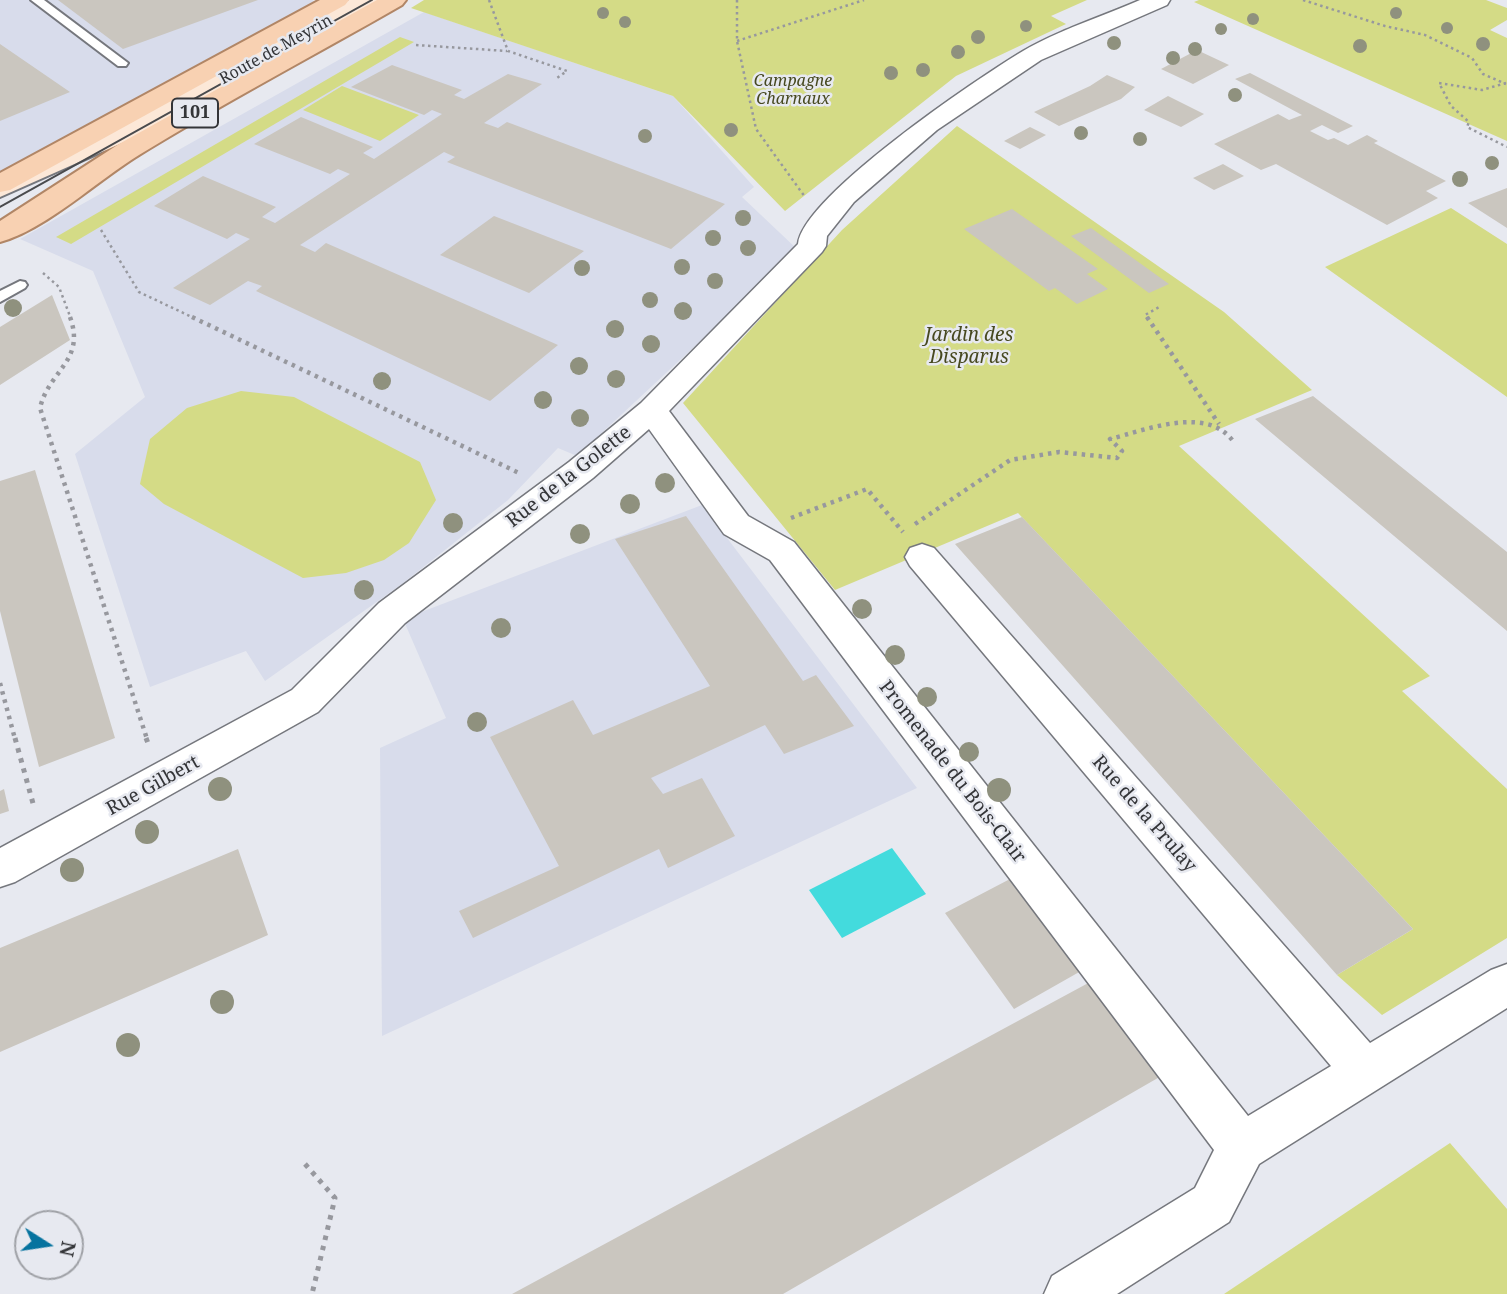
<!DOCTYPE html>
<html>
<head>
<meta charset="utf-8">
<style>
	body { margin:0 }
	#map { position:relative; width:1507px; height:1294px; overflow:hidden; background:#e7e9f0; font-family:"Noto Serif",serif }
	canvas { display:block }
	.north { position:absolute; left:14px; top:1210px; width:70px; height:70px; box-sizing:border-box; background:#e7e9f0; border:2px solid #9fa1a6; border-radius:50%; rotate:102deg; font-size:19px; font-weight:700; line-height:28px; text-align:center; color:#343538 }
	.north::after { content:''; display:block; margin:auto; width:24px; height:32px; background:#06739f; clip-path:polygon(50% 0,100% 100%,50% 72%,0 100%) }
</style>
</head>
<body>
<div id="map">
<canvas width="1507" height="1294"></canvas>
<div class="north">N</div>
</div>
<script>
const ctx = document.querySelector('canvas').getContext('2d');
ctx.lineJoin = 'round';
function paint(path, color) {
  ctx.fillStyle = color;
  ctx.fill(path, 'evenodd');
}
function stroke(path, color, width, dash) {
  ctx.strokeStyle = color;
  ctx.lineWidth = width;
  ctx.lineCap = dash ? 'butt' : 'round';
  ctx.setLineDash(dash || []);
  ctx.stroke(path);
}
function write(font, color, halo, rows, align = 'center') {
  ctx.font = font + ' "Noto Serif",serif';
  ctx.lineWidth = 5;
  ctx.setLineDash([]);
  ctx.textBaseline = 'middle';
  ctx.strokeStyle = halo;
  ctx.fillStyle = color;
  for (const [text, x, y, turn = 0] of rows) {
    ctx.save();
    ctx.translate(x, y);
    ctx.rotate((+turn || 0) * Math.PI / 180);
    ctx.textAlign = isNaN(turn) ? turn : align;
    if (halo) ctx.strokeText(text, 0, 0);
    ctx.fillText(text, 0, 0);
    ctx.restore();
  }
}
const built = new Path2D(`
	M0,0H312L317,3L0,175Z
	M424,12L673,96L754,187L742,197L798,250L577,456L558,448L508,500L402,584L265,681L246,651L150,687L75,454L145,397L93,271L20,239Z
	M702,505L917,788L382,1036L380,748L446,718L403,619Z`);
const green = new Path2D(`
	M424,0H1087L1051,16L1066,24L956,76L785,211L673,96L411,8Z
	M1199,0H1486L1507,8V20L1490,30L1507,38V141L1194,2Z
	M400,37L414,42L71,244L56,237Z
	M342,86L419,115L380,141L303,110Z
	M957,126L1224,312L1312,390L1179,446L1430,676L1402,691L1507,789V938L1382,1015L1337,975L1413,929L1018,513L835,590L683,403L842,230Z
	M1451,208L1507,244V397L1325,267Z
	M241,391L294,397L420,462L436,500L409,543L384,560L346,573L303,578L164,504L140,484L150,439L187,408Z
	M1450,1143L1507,1209V1294H1224Z`);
const water = new Path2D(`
	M892,848L926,894L842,938L809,890Z`);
const building = new Path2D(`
	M58,0H258L123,49Z
	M0,44L70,92L0,121Z
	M1197,50L1229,65L1193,84L1161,69Z
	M392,65L462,90L454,95L464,99L508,74L542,84L484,123L498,128L507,122L725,204L671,249L447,162L455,157L444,152L300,245L315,252L326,243L558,345L490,401L256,291L262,286L248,281L210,305L173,288L250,239L236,233L227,239L154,206L203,176L276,207L262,217L275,223L350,174L338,169L330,174L254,144L301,117L373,147L363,153L374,159L442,114L432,110L424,115L351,87Z
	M1250,73L1353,126L1338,133L1322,125L1310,131L1328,140L1334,138L1348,145L1367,135L1378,141L1374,143L1446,181L1426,191L1438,198L1387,225L1276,164L1261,170L1214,144L1278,114L1289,120L1302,115L1235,79Z
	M1107,75L1135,87L1121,99L1059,126L1034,112L1090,86Z
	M1168,96L1204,114L1181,127L1144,110Z
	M1030,127L1046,135L1020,149L1004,141Z
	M1223,164L1244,176L1214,190L1193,178Z
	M1507,188V228L1468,203Z
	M1012,209L1098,269L1087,274L1108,289L1077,304L1055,288L1049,291L964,229Z
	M494,216L584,251L529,293L440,255Z
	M1091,228L1169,284L1149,293L1071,236Z
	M52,295L70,340L0,385V327Z
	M1313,396L1507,552V631L1255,419Z
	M35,470L115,738L39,767L0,611V481Z
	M686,516L803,681L816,675L854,726L784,754L765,725L651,778L663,794L702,778L735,836L668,868L659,849L473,938L459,911L559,866L490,737L573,700L593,735L710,686L615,539Z
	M1022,517L1413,929L1337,975L955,544Z
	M4,789L9,811L0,814V791Z
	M238,849L268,935L0,1052V948Z
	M1010,879L1081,971L1014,1009L945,913Z
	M1092,981L1163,1075L783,1294H512Z`);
const pathFar2 = new Path2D(`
	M489,0L508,51L567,71L557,78
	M737,0V41L756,129L805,197
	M1303,0L1385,26L1425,35L1472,58L1483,74L1506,84
	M737,41L864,0
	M416,45L507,51
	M1506,83L1482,90L1439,83L1451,106L1469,122L1467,127L1507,147
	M101,230L139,292L196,319
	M43,273L59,287L71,319
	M1148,319L1145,315L1161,306`);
const pathFar1 = new Path2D(`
	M70,317C86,361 49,370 40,408L147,739
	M192,317L519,473
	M1147,317L1219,424
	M791,518L867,489L903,532
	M915,524L1010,460L1059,452L1117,458L1122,451L1110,439C1146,430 1206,405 1233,441
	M0,683L15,739`);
const path = new Path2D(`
	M15,738L34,807
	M146,738L149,746
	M305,1164L335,1198L312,1294`);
const lane = new Path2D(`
	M31,0H44L128,63L126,66H118Z
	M20,281L25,282L27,285L25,288L0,302V291Z`);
const street = new Path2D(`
	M1140,0H1170L1167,5L1041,60L937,130L854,202L827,236L826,246L822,252L669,411L748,516L794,542L1248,1116L1331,1066L910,566L905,557L910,548L922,544L934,548L1370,1043L1491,970L1507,964V1008L1259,1164L1229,1222L1117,1294H1044L1052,1276L1195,1188L1214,1150L770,560L724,534L649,429L593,478L405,623L318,712L15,882L0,887V848L292,690L379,603L569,462L641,403L798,244C803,196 978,78 1023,51C1057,31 1103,16 1140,0Z`);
const secondary = new Path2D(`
	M349,0H378L374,5L158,127L0,197V179L140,115Z`);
const primary = new Path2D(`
	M320,0H349L345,5L10,190L0,192V173Z
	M377,0H406L402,5C315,55 225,102 139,155C98,180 45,230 0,242V221L119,144Z`);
const tram = new Path2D(`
	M0,207L372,0`);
const trees = [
	[603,13,6],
	[1396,13,6],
	[1253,19,6],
	[625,22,6],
	[1026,26,6],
	[1447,28,6],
	[1221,29,6],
	[978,37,7],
	[1114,43,7],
	[1483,44,7],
	[1360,46,7],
	[1195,49,7],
	[958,52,7],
	[1173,58,7],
	[923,70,7],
	[891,73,7],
	[1235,95,7],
	[731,130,7],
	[1081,133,7],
	[645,136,7],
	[1140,139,7],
	[1492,163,7],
	[1460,179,8],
	[743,218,8],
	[713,238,8],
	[748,248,8],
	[682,267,8],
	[582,268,8],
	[715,281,8],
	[650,300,8],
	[13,308,9],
	[683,311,9],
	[615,329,9],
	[651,344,9],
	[579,366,9],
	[616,379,9],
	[382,381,9],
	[543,400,9],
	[580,418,9],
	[665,483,10],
	[630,504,10],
	[453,523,10],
	[580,534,10],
	[364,590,10],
	[862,609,10],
	[501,628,10],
	[895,655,10],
	[927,697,10],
	[477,722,10],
	[969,752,10],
	[220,789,12],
	[999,790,12],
	[147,832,12],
	[72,870,12],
	[222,1002,12],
	[128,1045,12]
];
const farStreetnames = [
	["Route de Meyrin",276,50,-29]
];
const farParknames = [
	["Campagne",793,81],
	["Charnaux",793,99]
];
const shields = [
	[195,113,46]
];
const shieldNames = [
	["101",195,113]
];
const parkNames = [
	["Jardin des",969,336],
	["Disparus",969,358]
];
const streetNames = [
	["Rue de la Golette",569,477,-38],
	["Promenade du Bois-Clair",952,772,52],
	["Rue Gilbert",153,786,-29],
	["Rue de la Prulay",1144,814,49]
];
paint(built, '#d8dceb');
paint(green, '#d4db86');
paint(water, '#43dbdd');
paint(building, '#cac6bf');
stroke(lane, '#75777d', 4);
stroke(street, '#75777d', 3);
stroke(secondary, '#75777d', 4);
stroke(primary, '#b18666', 4);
stroke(pathFar2, '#97989e', 2.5, [2.5, 3.5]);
stroke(pathFar1, '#97989e', 4.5, [3.5, 5]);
stroke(path, '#97989e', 5, [4.5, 6]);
paint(lane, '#fff');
paint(street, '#fff');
paint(secondary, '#fce8d8');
paint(primary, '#f8d1b2');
stroke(tram, '#4a4b4e', 2);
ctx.fillStyle = '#8f917e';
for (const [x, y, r] of trees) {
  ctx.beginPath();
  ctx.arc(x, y, r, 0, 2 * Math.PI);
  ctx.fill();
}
write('16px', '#343538', '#e7e9f0', farStreetnames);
write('italic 16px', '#474920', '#e7e9f0', farParknames);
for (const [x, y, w] of shields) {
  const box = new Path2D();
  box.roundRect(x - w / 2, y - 14.5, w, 29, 5);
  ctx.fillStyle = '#e7e9f0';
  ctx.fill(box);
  stroke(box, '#343538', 2);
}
write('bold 18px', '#343538', null, shieldNames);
write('italic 19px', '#474920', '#e7e9f0', parkNames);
write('19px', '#343538', '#e7e9f0', streetNames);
</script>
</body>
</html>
